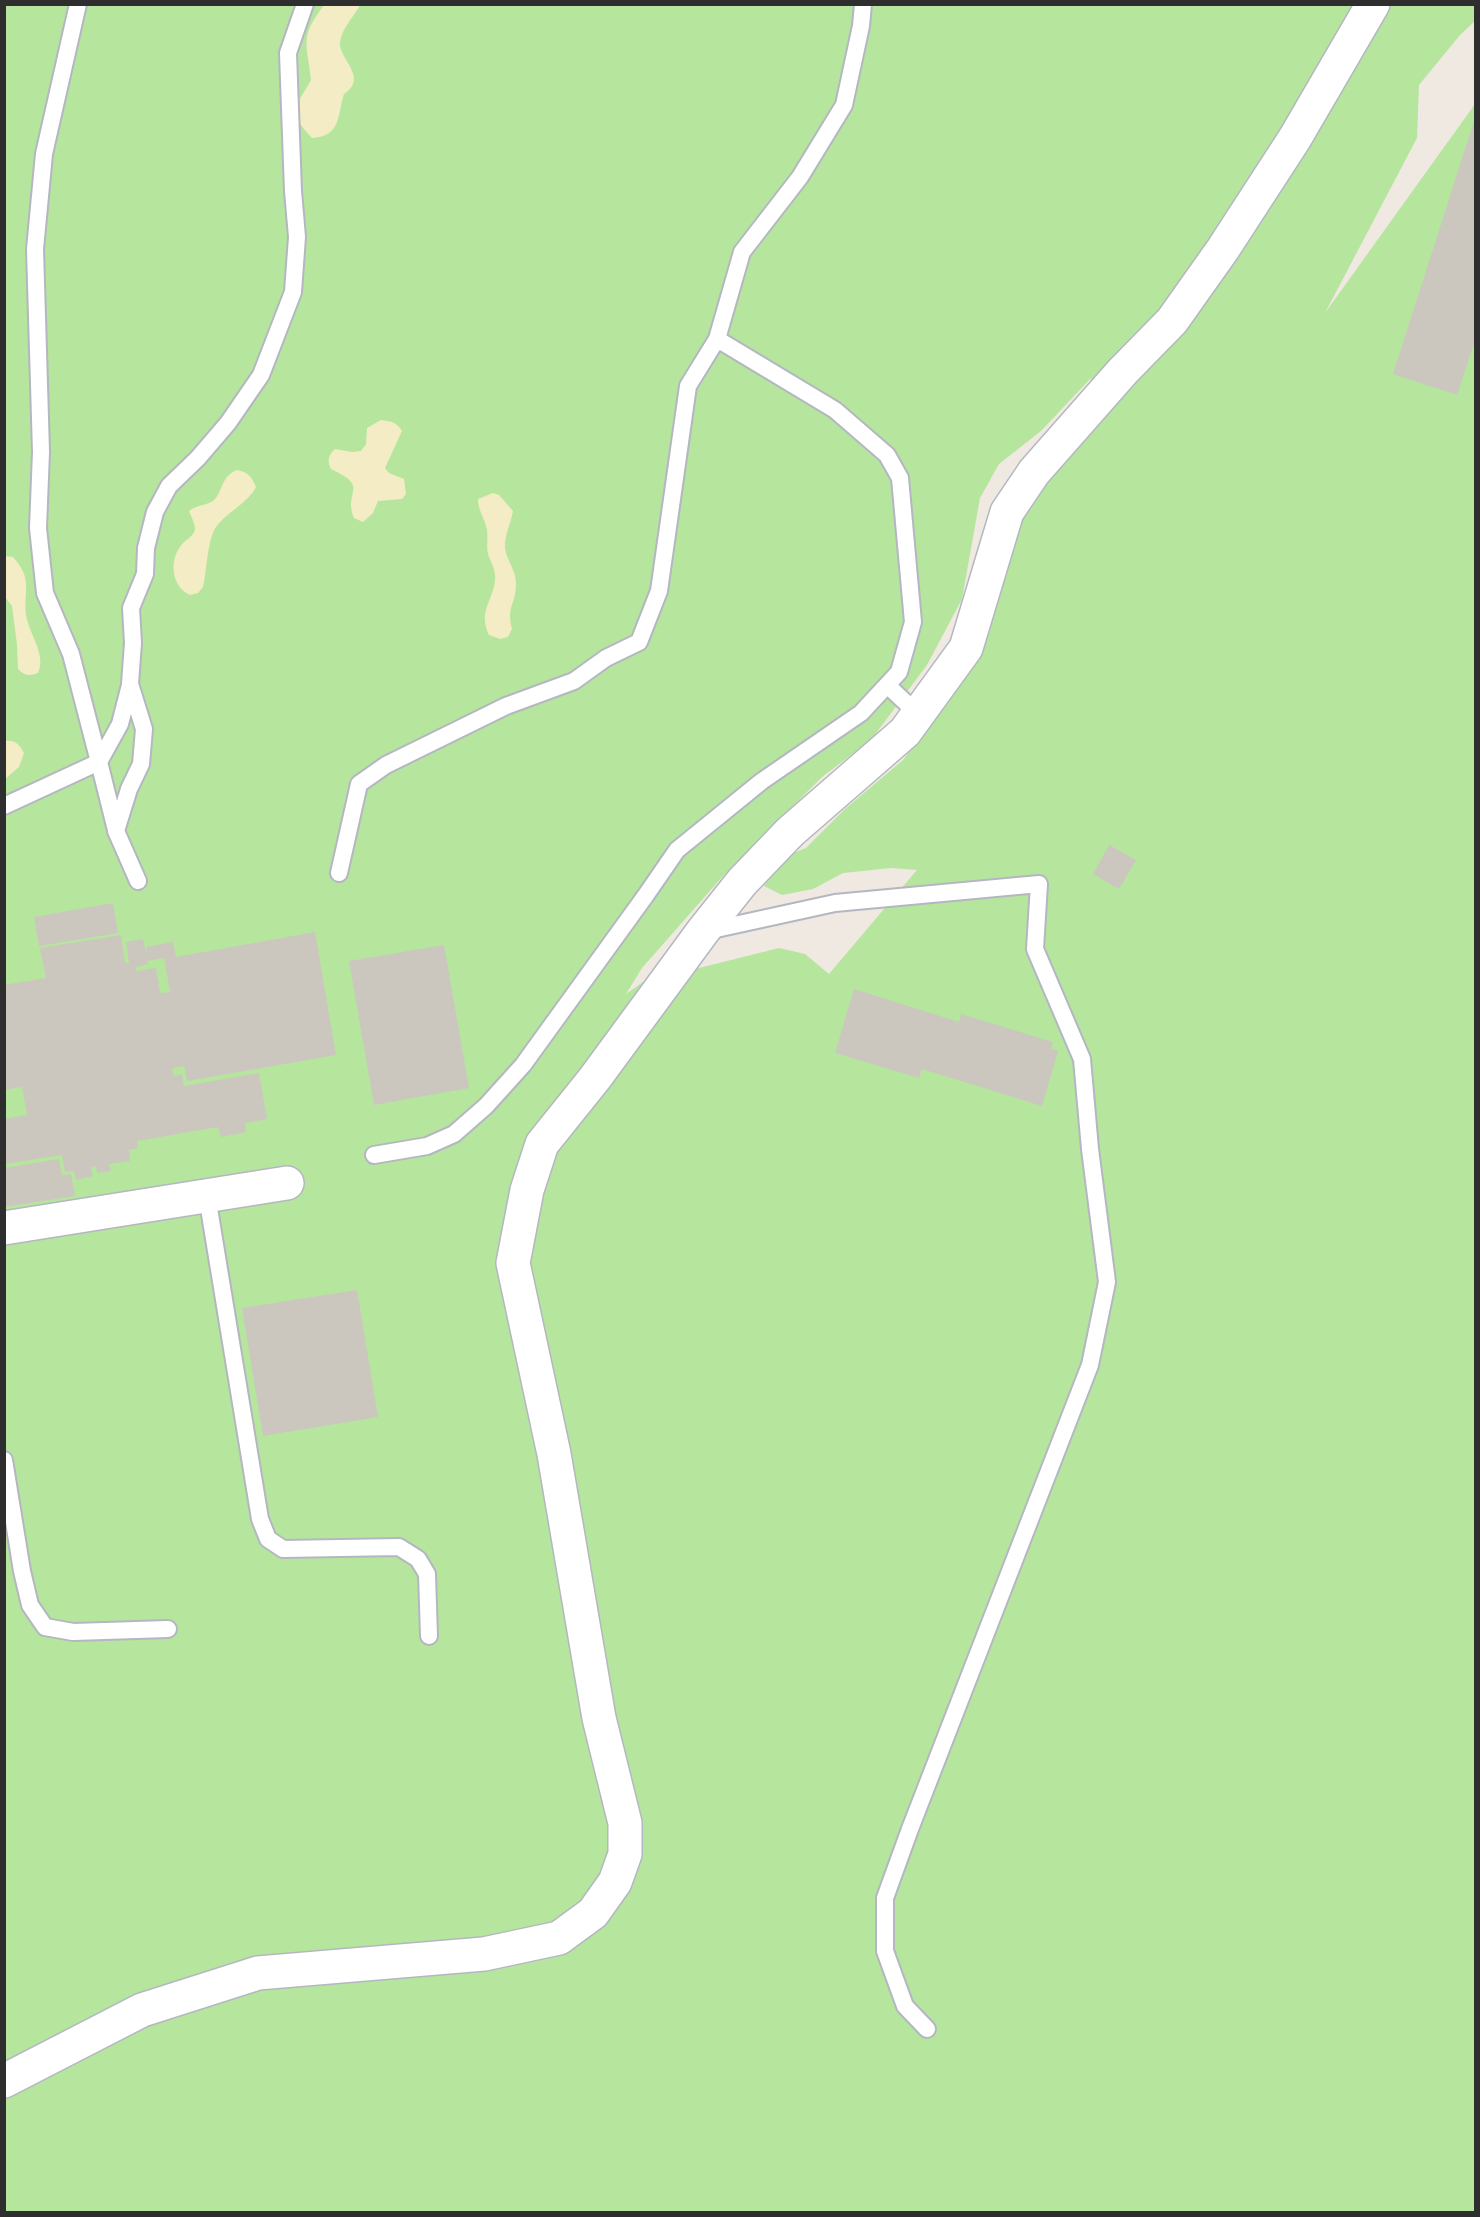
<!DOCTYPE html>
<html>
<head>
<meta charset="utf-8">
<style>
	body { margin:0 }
	#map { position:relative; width:1480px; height:2217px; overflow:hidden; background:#efe9e1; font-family:Montserrat,sans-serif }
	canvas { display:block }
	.frame { position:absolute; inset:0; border:6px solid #2e2e2e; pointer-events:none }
</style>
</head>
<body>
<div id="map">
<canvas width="1480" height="2217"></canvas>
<div class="frame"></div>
</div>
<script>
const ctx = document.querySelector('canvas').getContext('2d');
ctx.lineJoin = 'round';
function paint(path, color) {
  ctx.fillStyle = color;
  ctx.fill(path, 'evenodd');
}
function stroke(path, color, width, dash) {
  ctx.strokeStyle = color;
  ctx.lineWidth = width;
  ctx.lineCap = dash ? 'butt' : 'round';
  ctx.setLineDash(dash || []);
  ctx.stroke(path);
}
const green = new Path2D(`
	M5,5H1475V21L1460,35L1419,85L1417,138L1325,313L1475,104V2212H5ZM1091,378L1086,437L1039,491L1012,534L994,605L974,665L903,760L845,809L806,848L781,858L764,886L782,895L813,889L843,873L891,868L917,870L829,974L805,954L779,948L643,982L626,994L642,968L723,876L822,777L871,740L927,665L962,599L980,498L999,464L1041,431Z`);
const sand = new Path2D(`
	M324,5H360C354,17 341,29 340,43C339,59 369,78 344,94C337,115 342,136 312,138C286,110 295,109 311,80C307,42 299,38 324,5Z
	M381,420C390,421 397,422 402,431L385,468L389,473L404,479L406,494L402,499L378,501L373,513L363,522L354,518C343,489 371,488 331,469C327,461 328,455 335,449L352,452L361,451L366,444L367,428Z
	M237,470C248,472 252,477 256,487C248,503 227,512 216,527C207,541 207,571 203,587L198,593L190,595C172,587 169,562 180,547C184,540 194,537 195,529C195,524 191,516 189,511C197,504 209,506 215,499C224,488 221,477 237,470Z
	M493,493L499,495L513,511C511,523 504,536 505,548C507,561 516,570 516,584C516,605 506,606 512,629L508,637L500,639L489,635C478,611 492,603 495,581C496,570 491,563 488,554C486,545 489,535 486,526C483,515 478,510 478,499Z
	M4,556L13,557C18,563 23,569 25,577C28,589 24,602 26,614C28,633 47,654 38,673C29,676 25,676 18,669L17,645L12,606L5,597Z
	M5,741C15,740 19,744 24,753L19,767L5,779Z`);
const building = new Path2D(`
	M1475,118L1476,337L1457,395L1393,374Z
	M1109,845L1136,860L1119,889L1093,874Z
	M113,903L118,933L39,946L34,917Z
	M315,932L336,1055L187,1081L184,1066L172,1068L174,1076L182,1074L184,1086L259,1073L267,1119L245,1123L246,1132L221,1137L218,1127L137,1141L138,1148L129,1150L130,1161L109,1164L111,1171L97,1173L96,1166L91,1167L93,1176L76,1180L74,1171L65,1172L62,1155L4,1164V1119L27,1115L22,1087L4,1090V985L46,978L40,948L121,935L125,963H129L126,942L143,939L147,958L146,947L173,942L176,957ZM164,958L170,992L160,993L156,968L136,971V967L148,964L147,961Z
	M444,945L469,1088L374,1105L349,961Z
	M854,989L959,1022L961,1014L1053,1042L1051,1049L1058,1051L1042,1106L922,1069L919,1078L835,1053Z
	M59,1159L62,1175L71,1174L75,1196L4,1207V1168Z
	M357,1290L378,1417L263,1436L242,1308Z`);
const service = new Path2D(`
	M888,686L918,714
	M4,806L99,762L71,654L45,593L38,528L41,452L35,249L44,154L78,4
	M116,830L99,762L120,724L130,685
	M339,873L359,784L386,765L506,706L574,681L606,658L639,642L659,591L688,386L717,339L742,252L800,177L844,105L861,26L863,4
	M138,881L116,831L129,789L141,764L144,729L130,684L133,643L131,608L145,574L146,548L155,512L169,486L198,458L228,423L261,375L293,292L297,237L293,191L288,53L305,4
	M707,931L835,903L1039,884L1035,949L1082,1059L1090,1149L1107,1282L1090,1365L910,1829L885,1898V1951L905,2006L927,2029
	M374,1155L427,1146L454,1134L486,1106L523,1065L646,895L677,850L762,781L861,713L899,672L913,622L900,478L887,455L835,410L717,339
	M207,1196L260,1519L268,1539L283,1549L399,1547L418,1559L427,1574L429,1636
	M4,1460L22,1571L30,1605L45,1627L73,1632L168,1629`);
const minor = new Path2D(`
	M4,1228L287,1183
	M4,2081L142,2010L258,1973L484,1954L559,1938L593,1913L615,1882L625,1854V1823L599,1718L554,1454L513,1263L527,1190L542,1144L595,1078L703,931L742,882L790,832L905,732L966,648L1007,512L1034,472L1123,371L1172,321L1223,249L1295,138L1373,4`);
paint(green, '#b6e59e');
paint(sand, '#f3ecc5');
paint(building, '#cbc7bf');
stroke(service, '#b4b7c1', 20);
stroke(minor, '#b4b7c1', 36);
stroke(service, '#fff', 16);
stroke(minor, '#fff', 33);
</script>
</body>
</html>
